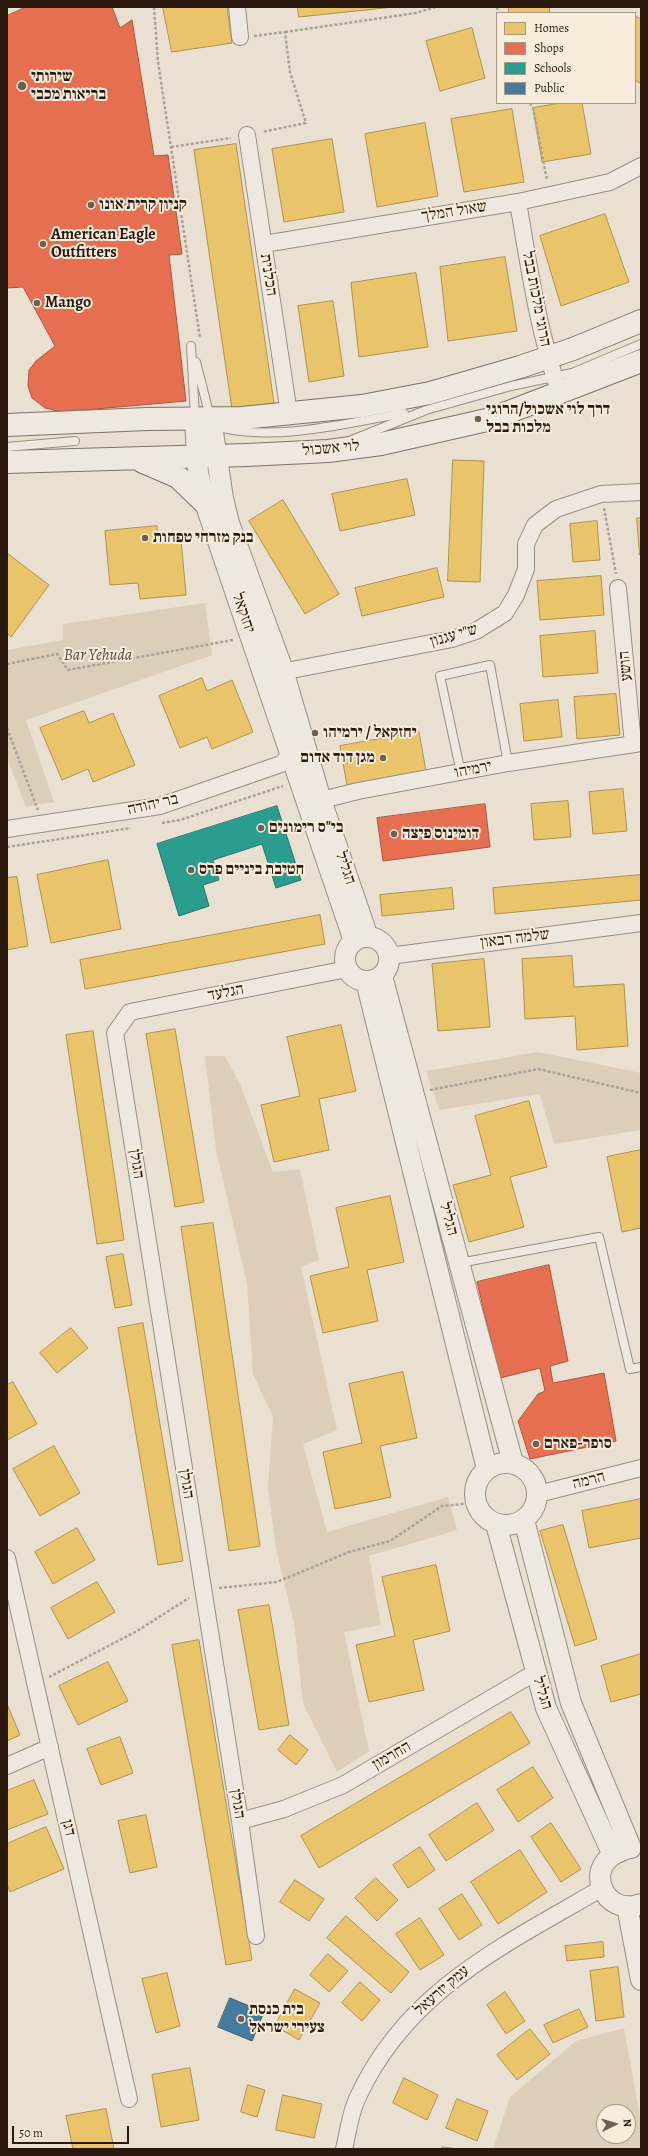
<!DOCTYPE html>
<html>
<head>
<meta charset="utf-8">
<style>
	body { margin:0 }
	#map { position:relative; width:648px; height:2156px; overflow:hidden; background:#eae0d2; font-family:Alegreya,serif }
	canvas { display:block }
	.frame { position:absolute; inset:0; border:8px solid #2b190d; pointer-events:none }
	.legend { position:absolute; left:496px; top:12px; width:140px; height:92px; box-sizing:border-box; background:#f8ecdb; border:1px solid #a69889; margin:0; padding:5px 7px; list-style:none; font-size:12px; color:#2b190d }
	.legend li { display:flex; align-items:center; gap:8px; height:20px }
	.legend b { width:20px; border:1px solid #a69889 }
	.north { position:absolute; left:596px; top:2104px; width:40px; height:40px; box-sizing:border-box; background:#f8ecdb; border:1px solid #a69889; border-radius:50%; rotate:85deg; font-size:11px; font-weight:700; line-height:16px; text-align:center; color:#2b190d }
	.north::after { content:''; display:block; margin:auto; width:14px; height:18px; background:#6e5f52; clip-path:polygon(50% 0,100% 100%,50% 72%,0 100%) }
	.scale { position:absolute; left:12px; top:2126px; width:117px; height:18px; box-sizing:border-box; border:2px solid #2b190d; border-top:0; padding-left:5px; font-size:12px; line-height:14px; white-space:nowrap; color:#2b190d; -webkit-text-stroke:3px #f8ecdb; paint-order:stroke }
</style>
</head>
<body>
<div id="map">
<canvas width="648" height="2156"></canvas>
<div class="frame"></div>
<ul class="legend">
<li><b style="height:11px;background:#e9c46a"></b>Homes</li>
<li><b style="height:11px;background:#e76f51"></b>Shops</li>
<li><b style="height:11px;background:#2a9d8f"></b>Schools</li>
<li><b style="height:11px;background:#457b9d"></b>Public</li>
</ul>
<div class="north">N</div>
<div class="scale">50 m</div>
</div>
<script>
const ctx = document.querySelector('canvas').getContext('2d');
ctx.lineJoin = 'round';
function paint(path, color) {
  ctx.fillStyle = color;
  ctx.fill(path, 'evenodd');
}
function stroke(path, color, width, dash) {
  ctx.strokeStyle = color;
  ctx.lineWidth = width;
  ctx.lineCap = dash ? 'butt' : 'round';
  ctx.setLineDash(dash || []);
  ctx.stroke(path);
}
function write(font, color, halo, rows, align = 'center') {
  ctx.font = font + ' Alegreya,"Frank Ruhl Libre",serif';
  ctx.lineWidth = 4;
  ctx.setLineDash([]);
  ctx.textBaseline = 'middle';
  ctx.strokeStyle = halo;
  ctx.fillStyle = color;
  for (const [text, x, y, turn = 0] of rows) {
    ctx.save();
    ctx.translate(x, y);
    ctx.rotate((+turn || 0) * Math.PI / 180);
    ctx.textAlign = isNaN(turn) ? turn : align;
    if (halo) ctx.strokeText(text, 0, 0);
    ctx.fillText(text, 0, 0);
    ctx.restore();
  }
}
const green = new Path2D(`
	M205,603L212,655L26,720L54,802L26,807L7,758V650L63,640V624Z
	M538,1052L641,1073V1130L554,1144L540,1094L439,1110L426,1071Z
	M205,1056H225L240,1084L273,1172L300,1169L319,1260L301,1267L337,1430L303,1444L327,1532L448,1497L457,1530L369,1556L381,1625L344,1632L369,1751L337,1772L303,1703L294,1623L276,1549L268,1488L273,1417L253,1374L247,1283L216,1150Z
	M624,2028L641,2122V2149H493L510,2097L576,2041ZM604,2112H628V2136H604Z`);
const homes = new Path2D(`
	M163,7H227L232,43L172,52Z
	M298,7H394L299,17Z
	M509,7H549L550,13H509Z
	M635,16L641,19V84L635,80Z
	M472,28L485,78L440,91L426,41Z
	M561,103H582L591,154L542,162L533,108Z
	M512,109L524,182L464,192L451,119Z
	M425,123L438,196L377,207L365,134Z
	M332,139L344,212L284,222L272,149Z
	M236,144L274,403L232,409L194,150Z
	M605,214L629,282L561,306L540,236Z
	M505,257L517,331L448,341L440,267Z
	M416,273L428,347L359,357L351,283Z
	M333,301L344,376L309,382L298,306Z
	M453,460L484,461L480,582L448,581Z
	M407,479L415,515L340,531L332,494Z
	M283,500L339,594L305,614L249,521Z
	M637,518H641V555H640Z
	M597,521L600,560L573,562L570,524Z
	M157,526L158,541L181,539L186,595L140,599L138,583L110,585L105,531Z
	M7,553L49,585L11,637L7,633Z
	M437,568L444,597L362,616L355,588Z
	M601,576L604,615L540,620L537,581Z
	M595,631L598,673L543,677L540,636Z
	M202,678L207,691L232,680L253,732L212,749L207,737L180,748L159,696Z
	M616,694L620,735L577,739L574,697Z
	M558,700L562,737L524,741L520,704Z
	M84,711L89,723L113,713L135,765L93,782L88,769L62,780L40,728Z
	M419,732L426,771L347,785L340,746Z
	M623,789L627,831L593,834L589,792Z
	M568,801L571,837L534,840L531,804Z
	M108,860L121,929L51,943L37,875Z
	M641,875V900L495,914L493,888Z
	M17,877L28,946L7,950V878Z
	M452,888L454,909L382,916L380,895Z
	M320,915L325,944L85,989L80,960Z
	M572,956L574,987L624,984L628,1046L577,1050L575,1016L525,1019L522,959Z
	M484,959L490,1027L438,1031L432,964Z
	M341,1025L356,1091L319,1099L329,1150L274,1162L261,1105L300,1096L287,1037Z
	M175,1029L204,1202L175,1207L146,1034Z
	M93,1031L124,1240L97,1244L66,1035Z
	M529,1101L547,1167L510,1177L524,1227L469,1242L453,1185L491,1175L475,1116Z
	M641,1150V1228L622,1232L607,1157Z
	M390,1196L404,1262L367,1270L378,1321L323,1333L310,1276L349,1267L336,1208Z
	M213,1223L260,1546L229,1551L181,1227Z
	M123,1254L132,1305L115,1308L106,1257Z
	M143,1323L183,1561L158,1565L118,1328Z
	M71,1328L88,1348L57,1373L40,1353Z
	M403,1372L417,1438L380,1446L391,1497L335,1509L323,1452L362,1443L349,1384Z
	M13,1382L37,1424L7,1440V1385Z
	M54,1446L80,1493L40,1516L13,1469Z
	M641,1499V1538L589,1548L582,1511Z
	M563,1525L597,1639L575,1646L540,1531Z
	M77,1528L95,1560L53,1584L35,1552Z
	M436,1565L450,1631L413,1640L424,1690L369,1702L356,1645L395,1636L382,1577Z
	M97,1582L115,1612L68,1639L51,1608Z
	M269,1605L289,1725L259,1730L238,1610Z
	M199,1640L252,1960L226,1965L172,1645Z
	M641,1654V1694L611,1702L601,1666Z
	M108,1662L128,1701L78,1725L59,1686Z
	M7,1704L20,1735L7,1741Z
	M511,1712L530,1743L319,1868L301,1836Z
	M290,1735L308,1750L296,1765L278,1750Z
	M120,1737L133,1773L101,1785L87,1749Z
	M533,1767L553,1798L518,1822L497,1790Z
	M34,1780L48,1814L7,1830V1791Z
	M477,1803L494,1830L446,1861L429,1835Z
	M146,1815L157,1867L130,1873L118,1821Z
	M551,1823L581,1869L561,1882L531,1837Z
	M46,1827L64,1869L10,1892L7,1884V1844Z
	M420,1847L435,1870L408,1888L393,1865Z
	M520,1850L547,1892L498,1924L471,1882Z
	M376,1878L398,1900L377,1921L355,1898Z
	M295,1880L324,1899L309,1921L280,1902Z
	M462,1894L482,1925L459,1940L439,1909Z
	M346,1916L409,1972L391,1993L327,1938Z
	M420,1918L444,1955L420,1970L396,1934Z
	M603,1942L604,1957L567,1961L565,1946Z
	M328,1954L348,1971L329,1992L310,1975Z
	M618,1967L624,2017L596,2021L590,1971Z
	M167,1973L180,2026L156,2033L142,1979Z
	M360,1982L380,2000L362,2021L342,2003Z
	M295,1989L320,2003L299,2040L275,2026Z
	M505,1992L525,2021L506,2034L487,2005Z
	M579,2009L588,2027L553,2043L544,2025Z
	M530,2029L550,2054L517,2080L497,2055Z
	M190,2068L199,2120L161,2127L152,2075Z
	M404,2078L438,2095L427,2120L393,2103Z
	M248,2085L265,2090L257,2117L241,2112Z
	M283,2095L322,2104L314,2138L276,2130Z
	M457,2099L488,2111L477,2141L446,2128Z
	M106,2109L114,2149H73L66,2116Z
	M442,2147L458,2149H442Z`);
const shops = new Path2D(`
	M26,7H112L120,28L132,20L154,156L168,155L182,254L169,255L186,401L62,412L45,408L32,398L28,386L29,370L36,361L55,346L23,287L7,288V16Z
	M485,804L490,847L383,861L377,818Z
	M549,1265L568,1361L550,1366L553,1383L604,1373L616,1441L530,1459L518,1421L538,1394L545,1391L540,1368L500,1378L477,1282Z`);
const schools = new Path2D(`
	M277,806L301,880L276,888L262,844L213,860L219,880L203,885L209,906L179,916L157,844Z`);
const public = new Path2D(`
	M230,1998L264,2012L252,2041L218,2027Z`);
const path = new Path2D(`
	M154,7L158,62L200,338
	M497,7L498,13
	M285,32L416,13L436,7
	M254,36L285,32L290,72L306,123L262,132
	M530,103L533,108L547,180
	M171,147L231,138
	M604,508L616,574
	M7,664L57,654L68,670L233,640
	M7,728L38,810
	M162,823L180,820L283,786
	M7,847L131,828
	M430,1090L538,1069L641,1093
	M219,1588L277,1582L349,1552L390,1541L442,1506L476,1503
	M49,1677L137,1631L189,1598`);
const service = new Path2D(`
	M191,346L195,417
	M196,362L210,417
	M218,427C273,442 349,423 404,413
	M352,440L426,410L511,386L572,373L641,344
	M7,447L75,441
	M461,773L440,676L490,665L508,763
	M459,1263L599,1237L630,1369L641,1367`);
const minor = new Path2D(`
	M237,7L240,37
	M247,135L288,407L292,414
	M518,202C529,267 538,331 560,394
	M264,244L518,202L610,182L641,166
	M618,588L633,744
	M271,674L452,639L476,631L505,613L516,595L526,569V544L535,525L556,509L601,494L641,492
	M310,803L358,791L508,763L641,743
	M7,829L160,806L281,764L290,755
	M389,956L641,923
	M538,1494L641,1468
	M7,1558L129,2099
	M7,1766L50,1747
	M240,1821L284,1809L343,1785L536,1672
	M256,1936L240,1821L115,1033L130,1012L347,969
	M344,2149C348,2133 350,2114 357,2099C406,1990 505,1945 602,1888`);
const tertiary = new Path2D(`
	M195,419L198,473L205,503L354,941
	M211,419L223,498L229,523L283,670L321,800L368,937
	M345 959a22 22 0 1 1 44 0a22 22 0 1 1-44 0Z
	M382,976L513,1463
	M366,981L487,1469
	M475 1494a31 31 0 1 1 62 0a31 31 0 1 1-62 0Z
	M524,1520L571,1703L631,1848
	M496,1524L546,1708L612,1853
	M624,1850C579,1864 605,1919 641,1904
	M627,1906L641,1980`);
const secondary = new Path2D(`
	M7,425L147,419L242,418L362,406L430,393L520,367L573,349L641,321
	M7,462L247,455L328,451L381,444L491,419L641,361
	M143,462L178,477L205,503`);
const markers = [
	[22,86,5,"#6e5f52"],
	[91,205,4,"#6e5f52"],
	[43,244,4,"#6e5f52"],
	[37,303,4,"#6e5f52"],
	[478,419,4,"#6e5f52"],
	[145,538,4,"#6e5f52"],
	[315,733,4,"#6e5f52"],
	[383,758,4,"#6e5f52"],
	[261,828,4,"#6e5f52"],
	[394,834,4,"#6e5f52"],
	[191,870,4,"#6e5f52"],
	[536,1444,4,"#6e5f52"],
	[241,2019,4,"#6e5f52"]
];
const poiNames = [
	["שירותי",31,77],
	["בריאות מכבי",31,95],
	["קניון קרית אונו",99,205],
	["American Eagle",51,235],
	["Outfitters",51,253],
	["Mango",45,303],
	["דרך לוי אשכול/הרוגי",486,410],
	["מלכות בבל",486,428],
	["בנק מזרחי טפחות",153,538],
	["יחזקאל / ירמיהו",323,733],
	["מגן דוד אדום",375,758,"right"],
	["בי\"ס רימונים",269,828],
	["דומינוס פיצה",402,834],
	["חטיבת ביניים פרס",199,870],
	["סופר-פארם",544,1444],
	["בית כנסת",249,2010],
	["צעירי ישראל",249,2028]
];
const streetNames = [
	["שאול המלך",454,212,-9],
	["הכלנית",268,275,81],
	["הרוגי מלכות בבל",536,299,79],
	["לוי אשכול",331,449,-5],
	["יחזקאל",243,613,71],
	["ש\"י עגנון",454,636,-16],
	["הושע",626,666,-95],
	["ירמיהו",473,770,-11],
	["בר יהודה",153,805,-13],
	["הגליל",345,868,71],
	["שלמה רבאון",515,939,-7],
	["הגלעד",226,993,-11],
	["הגולן",136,1164,81],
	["הגליל",448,1219,75],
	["הרמה",589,1481,-14],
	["הגולן",186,1484,81],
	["הגליל",542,1693,73],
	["החרמון",392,1756,-30],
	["הגולן",237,1804,81],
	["דגן",68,1828,77],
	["עמק יזרעאל",442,1991,-41]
];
const parkNames = [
	["Bar Yehuda",98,656]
];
paint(green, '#ddceba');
paint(homes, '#e9c46a');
stroke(homes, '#b0914e', 1);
paint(shops, '#e76f51');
stroke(shops, '#af553d', 1);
paint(schools, '#2a9d8f');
stroke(schools, '#2a7568', 1);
paint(public, '#457b9d');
stroke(public, '#3d5e72', 1);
stroke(service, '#968f86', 10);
stroke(minor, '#968f86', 18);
stroke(tertiary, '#968f86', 22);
stroke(secondary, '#7b746b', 24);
stroke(path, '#a9a39c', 2.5, [3, 2]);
stroke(service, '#eee8e1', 8);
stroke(minor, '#eee8e1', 16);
stroke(tertiary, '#eee8e1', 20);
stroke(secondary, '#eee8e1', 22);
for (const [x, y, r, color] of markers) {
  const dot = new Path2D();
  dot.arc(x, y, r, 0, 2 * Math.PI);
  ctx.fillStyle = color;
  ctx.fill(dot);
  stroke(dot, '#f8ecdb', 1.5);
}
write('bold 16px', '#2b190d', '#f8ecdb', poiNames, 'left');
write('16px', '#2b190d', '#f8ecdb', streetNames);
write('italic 16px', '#5d4b3b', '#f8ecdb', parkNames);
</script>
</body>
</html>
